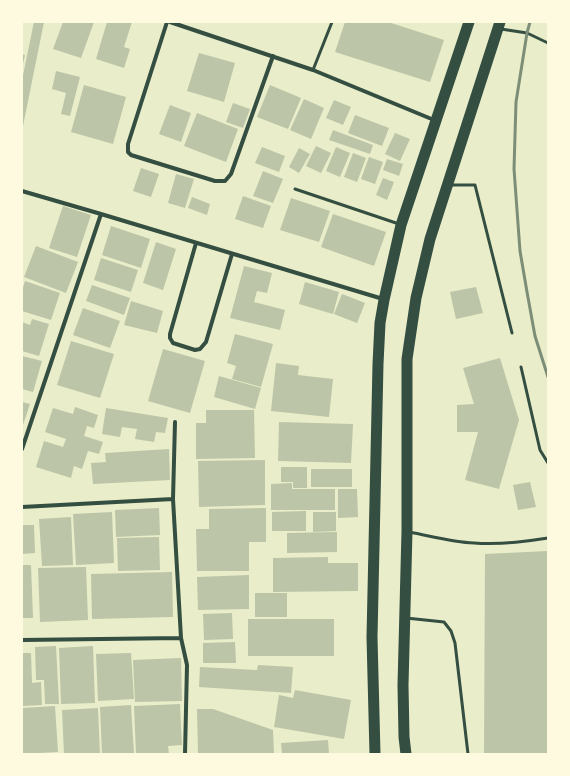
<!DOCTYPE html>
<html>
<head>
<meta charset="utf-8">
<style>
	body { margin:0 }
	#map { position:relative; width:570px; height:776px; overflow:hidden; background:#e9edc9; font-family:"Libre Baskerville",serif }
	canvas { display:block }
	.frame { position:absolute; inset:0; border:23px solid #fefae0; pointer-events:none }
</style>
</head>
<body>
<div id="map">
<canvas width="570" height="776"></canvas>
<div class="frame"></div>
</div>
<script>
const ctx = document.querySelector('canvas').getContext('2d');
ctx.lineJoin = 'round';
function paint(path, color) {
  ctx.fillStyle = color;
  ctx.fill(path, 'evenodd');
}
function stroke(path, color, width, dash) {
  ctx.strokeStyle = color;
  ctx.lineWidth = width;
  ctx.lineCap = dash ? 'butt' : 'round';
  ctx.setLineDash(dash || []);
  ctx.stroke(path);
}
const building = new Path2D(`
	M34,22H44L22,131V80Z
	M63,22H94L81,58L53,49Z
	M107,22H132L124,47L130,49L124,68L96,59Z
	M345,22H388L444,40L430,82L335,52Z
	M199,53L235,63L224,102L187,91Z
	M22,54L25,55L23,64H22Z
	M56,71L80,77L70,116L61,114L66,93L52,89Z
	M84,85L126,97L113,144L71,132Z
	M270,85L301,98L288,129L257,117Z
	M304,99L324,108L311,139L290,130Z
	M334,100L351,107L343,125L326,118Z
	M233,103L250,109L243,128L226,122Z
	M170,105L191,113L181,142L159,134Z
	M197,113L238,129L226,162L184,146Z
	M355,115L389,128L382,146L348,133Z
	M333,130L373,145L370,154L329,140Z
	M395,133L410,139L400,161L385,154Z
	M316,146L331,153L321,173L306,166Z
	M262,147L285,156L279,172L255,163Z
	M336,147L350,153L340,177L326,171Z
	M299,148L310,154L299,173L289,167Z
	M353,153L366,158L357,182L344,177Z
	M369,157L383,162L375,184L361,179Z
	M387,159L403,164L399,176L383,170Z
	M141,168L159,174L151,197L133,191Z
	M263,171L283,179L273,203L253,196Z
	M176,174L194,179L185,208L168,203Z
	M383,178L394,182L387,200L376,195Z
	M243,196L271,206L263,228L235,219Z
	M192,197L210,204L207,215L188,208Z
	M291,198L330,211L319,242L280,230Z
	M63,206L91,215L77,257L49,248Z
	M333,214L386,232L374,266L321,247Z
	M111,226L150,239L141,268L102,255Z
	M156,242L176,249L163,290L143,283Z
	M36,246L78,262L66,293L24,277Z
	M101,258L138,270L131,292L94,280Z
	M244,266L272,273L267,293L257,291L254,302L285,310L280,330L230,318Z
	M25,281L60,293L51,320L22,311V291Z
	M305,282L339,292L333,314L299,304Z
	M92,285L130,298L124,315L86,301Z
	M476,287L483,313L456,319L450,292Z
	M342,294L365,303L357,323L334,314Z
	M131,301L163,311L157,333L124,325Z
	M83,308L120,321L110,348L73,335Z
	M32,319L49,324L39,356L22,351V322L30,325Z
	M235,334L273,344L261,387L232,379L236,366L227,363Z
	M71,341L114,354L100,398L57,385Z
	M163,349L205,361L190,413L148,401Z
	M22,356L42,361L33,392L22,389Z
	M500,358L519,420L499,489L465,480L478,432H457V405L474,404L463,368Z
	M276,363L299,366L298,375L333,379L329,417L271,411Z
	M219,376L261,388L255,409L214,397Z
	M22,402L30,404L22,428Z
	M75,407L98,415L94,428L87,426L84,436L103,442L99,454L88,451L82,469L74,466L71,478L36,467L44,441L63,447L66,439L45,432L53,408L73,414Z
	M106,408L168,418L165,433L156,432L154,442L135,439L137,429L122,427L120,437L102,434Z
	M206,410H254L255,458L196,459V423H206Z
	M279,422L353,424L351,463L278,461Z
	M169,449L170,480L93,484L91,463L106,462L105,453Z
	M265,460V505L199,507L198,461Z
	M281,467H307V488H293V482H281Z
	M311,469H352V487H311Z
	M530,482L536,507L518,510L513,485Z
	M292,483V489H335V510H271V484Z
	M338,489H357L358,517L338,518Z
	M159,508L160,535L116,537L115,510Z
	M266,508V542H249V571H197L196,529H209V509Z
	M306,511V531H272V512Z
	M112,512L114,563L76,565L73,514Z
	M313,512H336V531L313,532Z
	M71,517L73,565L42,566L39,519Z
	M22,525H34L35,553L22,554Z
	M337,532V552L287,553V533Z
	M159,537L160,570L118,571L117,538Z
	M548,551V754H484L485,554Z
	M328,557V563H358V591L273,592V558Z
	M22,565H31L33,618H22Z
	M86,567L88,620L40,622L38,568Z
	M172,572L173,617L92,619L91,574Z
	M249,575V609L198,610L197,577Z
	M255,593H287V617H255Z
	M232,613L233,639L204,640L203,614Z
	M248,619H334V656H248Z
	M235,642L236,663H203V643Z
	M56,646L59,704H45L44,680H36L35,647Z
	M93,646L95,703L61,704L59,648Z
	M22,653H31L32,683L41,682L42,705L22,706Z
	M131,653L134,699L98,701L96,654Z
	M181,658L182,701L135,702L133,660Z
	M258,665L293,667L291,693L199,687L200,667L257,670Z
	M295,690L351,700L344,739L274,727L279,695L293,698Z
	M180,704L182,745L168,746L169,754H136L134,706Z
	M131,705L134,754H102L100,707Z
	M55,706L58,752L22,754V708Z
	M98,708L100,754H64L62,710Z
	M197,709H213L273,730L274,754H198Z
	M328,740L329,754H282L281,743Z`);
const service = new Path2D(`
	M501,29L527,33L548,43
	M313,70L332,22
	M450,185H475L512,333
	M295,189L399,224
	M521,367L540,450L548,463
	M409,532C431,536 452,542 474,543C499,545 523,542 548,538
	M406,618L444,622L451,631L455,643L468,754`);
const minor = new Path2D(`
	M167,22L128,144V152L131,155L215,181H225L231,174L273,56
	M170,22L313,70L434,120
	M22,191L101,214L383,299
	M196,243L170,334V338L173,343L195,350L200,349L206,342L232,254
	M175,422L173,499L181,638L187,665L185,754
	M22,449L101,214
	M22,507L173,499
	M22,640L181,638`);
const trunk = new Path2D(`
	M375,754L372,637L378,364L380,323L384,300L401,225L469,22
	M406,754L404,737L403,685L407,531V359L416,298L430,239L500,22`);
const rail = new Path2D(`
	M530,22L527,33L516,102L514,169L520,251L527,292L535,336L548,377`);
paint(building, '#bcc5a7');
stroke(service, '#344e41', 3);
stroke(minor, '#344e41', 4);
stroke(trunk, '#344e41', 11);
stroke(rail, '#7c8e77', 3);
</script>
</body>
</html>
